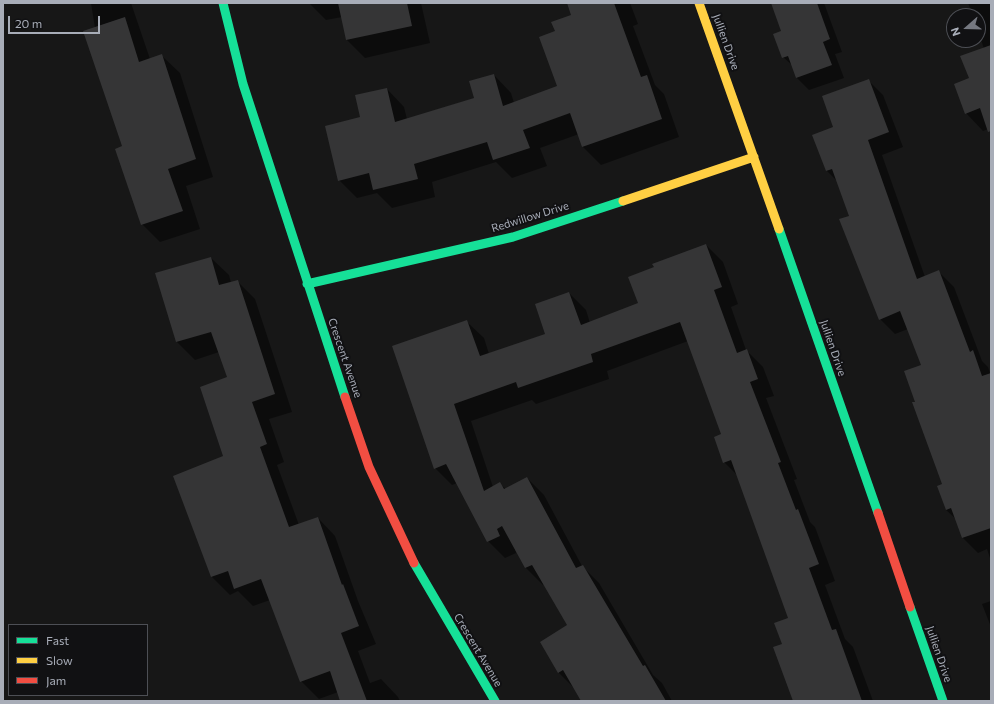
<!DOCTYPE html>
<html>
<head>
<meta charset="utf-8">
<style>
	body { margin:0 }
	#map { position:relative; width:994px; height:704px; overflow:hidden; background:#171717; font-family:Commissioner,sans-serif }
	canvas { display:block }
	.frame { position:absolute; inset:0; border:4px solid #a8adb8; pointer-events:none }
	.legend { position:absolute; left:8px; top:624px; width:140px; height:72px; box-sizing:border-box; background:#111113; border:1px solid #4d4f55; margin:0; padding:5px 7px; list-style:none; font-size:12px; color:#a8adb8 }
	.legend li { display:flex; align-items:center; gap:8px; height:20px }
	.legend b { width:20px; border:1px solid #4d4f55 }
	.north { position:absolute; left:946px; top:8px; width:40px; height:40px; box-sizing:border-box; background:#111113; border:1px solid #4d4f55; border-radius:50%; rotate:250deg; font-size:11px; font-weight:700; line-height:16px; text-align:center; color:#a8adb8 }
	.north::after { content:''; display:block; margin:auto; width:14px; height:18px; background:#757880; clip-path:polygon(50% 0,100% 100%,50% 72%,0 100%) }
	.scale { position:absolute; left:8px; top:16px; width:92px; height:18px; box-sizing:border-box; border:2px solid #a8adb8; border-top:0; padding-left:5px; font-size:12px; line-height:14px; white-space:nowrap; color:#a8adb8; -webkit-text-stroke:3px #111113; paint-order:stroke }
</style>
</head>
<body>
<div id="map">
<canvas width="994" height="704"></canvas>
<div class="frame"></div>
<ul class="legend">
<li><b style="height:5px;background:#16e098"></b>Fast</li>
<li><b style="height:5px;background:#ffcf43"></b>Slow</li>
<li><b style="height:5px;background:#f24e42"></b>Jam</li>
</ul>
<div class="north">N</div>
<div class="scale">20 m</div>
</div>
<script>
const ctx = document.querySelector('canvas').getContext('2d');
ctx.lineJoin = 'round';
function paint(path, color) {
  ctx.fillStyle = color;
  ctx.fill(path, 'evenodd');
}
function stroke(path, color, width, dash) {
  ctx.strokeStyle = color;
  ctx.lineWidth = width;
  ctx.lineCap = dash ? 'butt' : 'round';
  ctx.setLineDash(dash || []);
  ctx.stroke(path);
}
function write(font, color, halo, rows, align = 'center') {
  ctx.font = font + ' Commissioner,sans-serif';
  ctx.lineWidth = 4;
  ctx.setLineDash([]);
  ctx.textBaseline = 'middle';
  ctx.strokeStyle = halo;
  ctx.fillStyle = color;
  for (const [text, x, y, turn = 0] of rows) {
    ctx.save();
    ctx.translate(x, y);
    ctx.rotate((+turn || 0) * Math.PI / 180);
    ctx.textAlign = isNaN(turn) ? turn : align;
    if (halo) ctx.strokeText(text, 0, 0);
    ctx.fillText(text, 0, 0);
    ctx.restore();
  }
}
const shadow = new Path2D(`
	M91,3H131L150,59L162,56L180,73L213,177L186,186L200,229L160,242L142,224L95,28Z
	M309,3H421L430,43L365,58L347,40L342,17L326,20Z
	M568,3H630L638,24L633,26L655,85L664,94L679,137L601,165L583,147L579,134L540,148L547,166L512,178L496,162L432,182L435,197L392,208L377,193L357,198L339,180L362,118L387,89L404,107L407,119L475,98L494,75L511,93L514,103L558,87L556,32L572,16Z
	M772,3H824L842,52L835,54L844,78L809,90L797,78L793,66L783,57L782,32Z
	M968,3H991V128L983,131L966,113L970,79L984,49L978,30V16H973Z
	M868,80L883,95L903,147L882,155L925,277L939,272L954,287L982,361L988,367L991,376V561L987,549L978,553L963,538L957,520L946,510L943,485L916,402L922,365L908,329L895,334L880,319L850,216L838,182L827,171L834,128Z
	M706,245L723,262L738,304L731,307L746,350L763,367L774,396L766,398L797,479L794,480L810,522L815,527L835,581L825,585L845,639L853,647L873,701H818L783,645L789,619L738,476L724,462L722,435L688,341L607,371L609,379L536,404L532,400L471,421L493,487L500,484L506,489L527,478L544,495L582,566L599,583L653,675L662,683L672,701H582L575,689L558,672L569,626L544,584L543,585L526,568L515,548L516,553L505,558L488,541L457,483L452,485L435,468L467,322L484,338L489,354L546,334L569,293L586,310L590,323L639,304Z
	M211,258L229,275L231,283L237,281L255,299L292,412L269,419L284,462L277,465L299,525L318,518L335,536L358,601L376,644L358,651L370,683L381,679L398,697L400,701H341L338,692L319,699L301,681L270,600L253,606L238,591L230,595L212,577L174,477L224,456L228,378L219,352L195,360L177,342L157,273Z
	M991,601V627L982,604Z`);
const building = new Path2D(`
	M338,3H407L412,26L346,40Z
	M567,3H614L641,77L647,75L662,119L582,147L570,113L523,130L530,148L493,160L487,142L414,164L418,179L373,190L369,173L338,181L325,126L360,117L355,95L387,88L395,122L474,98L469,81L494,74L503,106L557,86L539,37L555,31L551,22L571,15Z
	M771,3H817L830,39L823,42L832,65L796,78L788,56L782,58L773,34L781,31Z
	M125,17L139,62L162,54L196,159L168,169L183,211L141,225L115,149L122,146L83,31Z
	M991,45V131L988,132L980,108L965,114L954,84L969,78L960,56Z
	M869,79L889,132L868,140L917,279L939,270L970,352L973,350L982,376L991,373V528L962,538L951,508L946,510L937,486L942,484L912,402H915L904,371L921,365L900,311L879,320L839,219L849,216L832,169L826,171L812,135L833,127L822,96Z
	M706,244L722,287L714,290L737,353L747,349L758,379L750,382L781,462L778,463L796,510L798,509L819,564L809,568L832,630L836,629L862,701H793L773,647L782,644L774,623L788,618L731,460L723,463L714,437L721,434L680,322L591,354L593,362L518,388L516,382L454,404L484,491L500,482L504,489L527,477L576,568L583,565L643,666L645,665L666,701H581L563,670L558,673L540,642L567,625L532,565L525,568L502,526L497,529L500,536L487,542L446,464L434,469L392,346L467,320L480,356L545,334L535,304L569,292L581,325L638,303L628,277L654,267L652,264Z
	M211,257L219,285L238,280L275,394L252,402L267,444L260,447L289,527L318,517L342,585L343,584L359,626L341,633L367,701H340L330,671L300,682L261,579L234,589L228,571L211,577L173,476L223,456L200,387L227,377L211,332L176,342L155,273Z`);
const fast = new Path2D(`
	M223,3L243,84L345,397
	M779,229L878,513
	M307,284L513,237L623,201
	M414,563L495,701
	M910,607L943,701`);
const slow = new Path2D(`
	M699,3L779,229
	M623,201L754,157`);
const jam = new Path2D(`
	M345,397L369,467L414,563
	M878,513L910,607`);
const streetNames = [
	["Jullien Drive",726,42,70],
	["Redwillow Drive",530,217,-17],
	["Jullien Drive",833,348,71],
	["Crescent Avenue",345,358,71],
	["Crescent Avenue",478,650,59],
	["Jullien Drive",939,654,71]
];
paint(shadow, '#0007');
paint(building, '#353536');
stroke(fast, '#16e098', 9);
stroke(slow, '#ffcf43', 9);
stroke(jam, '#f24e42', 9);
write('11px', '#a8adb8', '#111113', streetNames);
</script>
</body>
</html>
